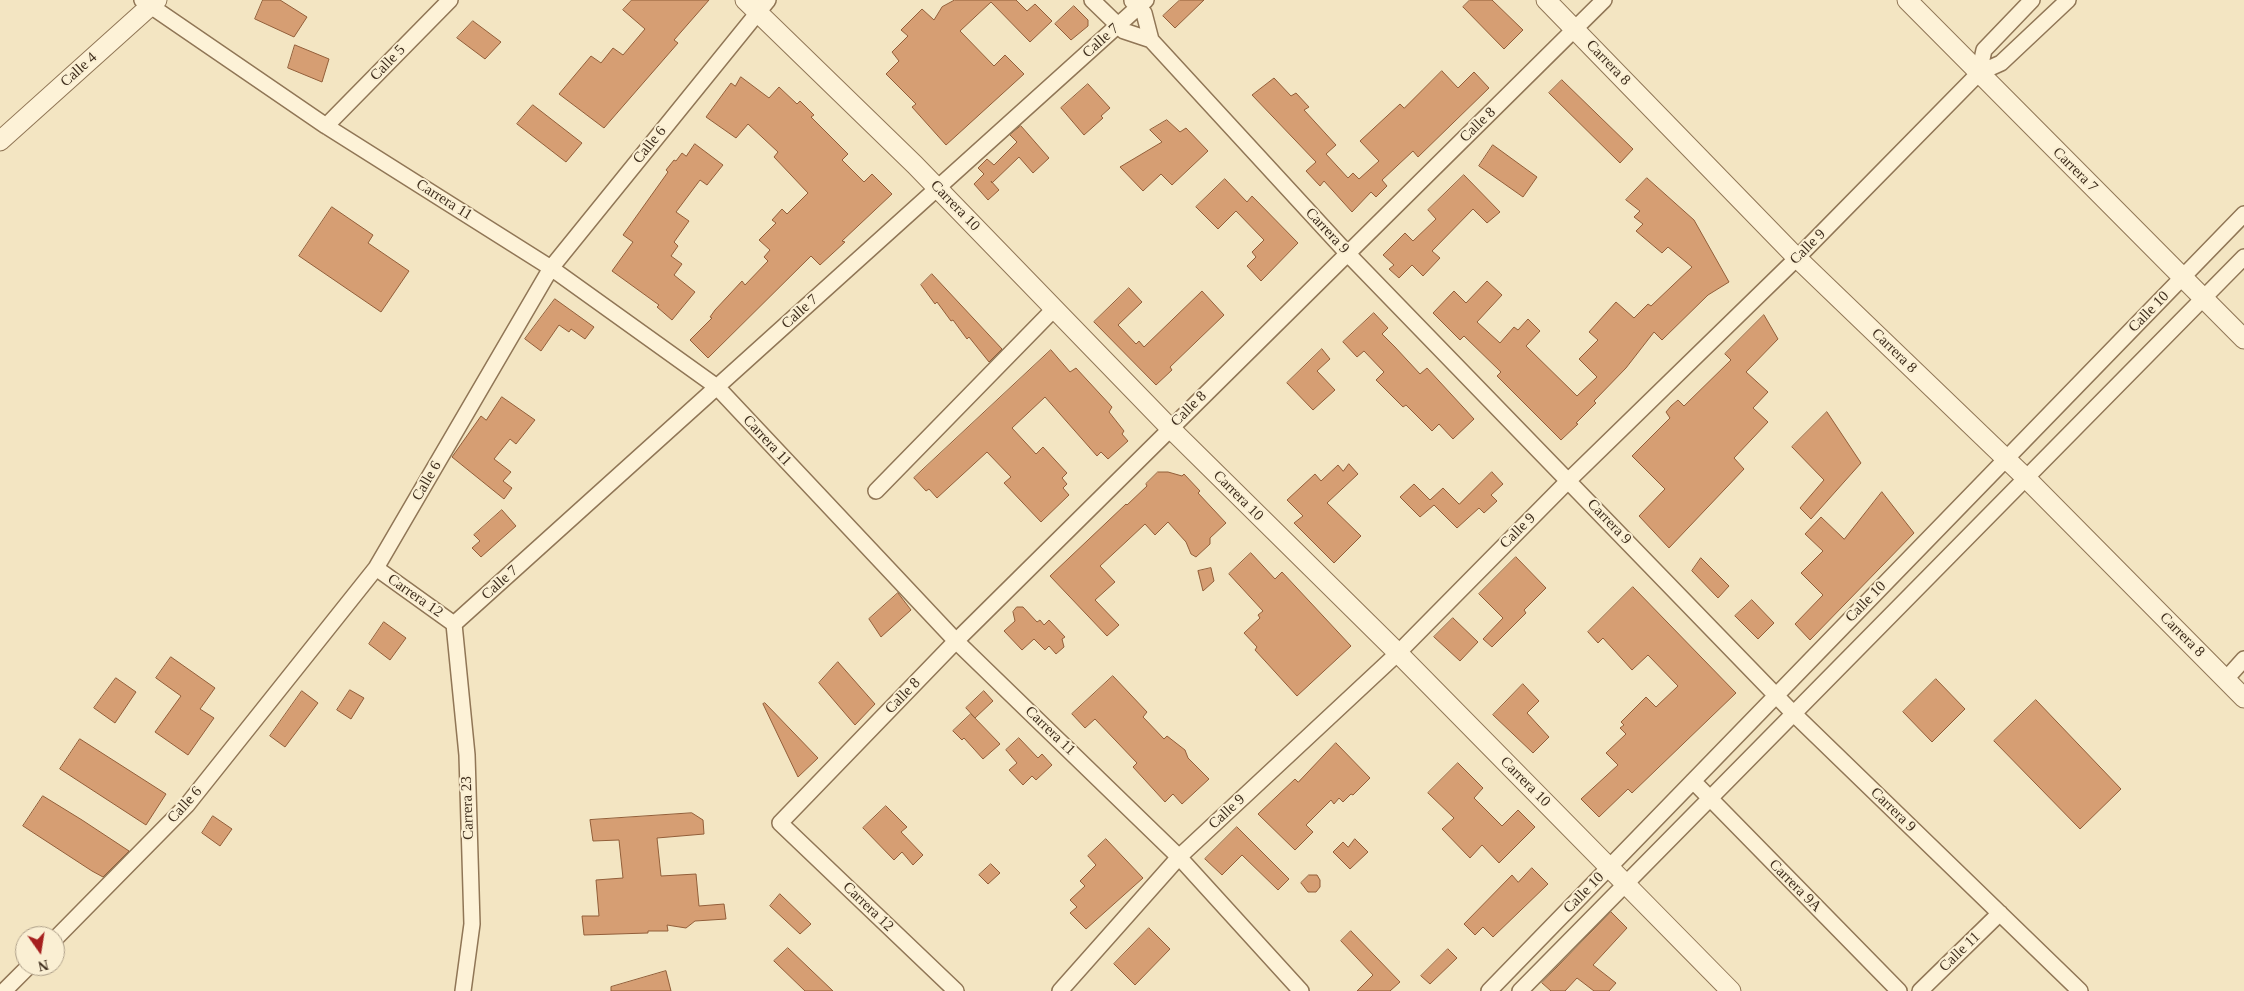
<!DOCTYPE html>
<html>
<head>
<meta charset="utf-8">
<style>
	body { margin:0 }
	#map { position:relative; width:2244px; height:991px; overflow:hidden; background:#f3e5c2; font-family:"Times New Roman",serif }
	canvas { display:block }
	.north { position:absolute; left:15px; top:926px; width:50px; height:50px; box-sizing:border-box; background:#faefd3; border:1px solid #afa18a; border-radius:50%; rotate:167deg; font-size:14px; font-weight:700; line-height:20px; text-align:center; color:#3e2d1c }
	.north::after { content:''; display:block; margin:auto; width:18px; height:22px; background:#a6201f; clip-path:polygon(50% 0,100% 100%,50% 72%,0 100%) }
</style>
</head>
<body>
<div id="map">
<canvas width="2244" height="991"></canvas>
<div class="north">N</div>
</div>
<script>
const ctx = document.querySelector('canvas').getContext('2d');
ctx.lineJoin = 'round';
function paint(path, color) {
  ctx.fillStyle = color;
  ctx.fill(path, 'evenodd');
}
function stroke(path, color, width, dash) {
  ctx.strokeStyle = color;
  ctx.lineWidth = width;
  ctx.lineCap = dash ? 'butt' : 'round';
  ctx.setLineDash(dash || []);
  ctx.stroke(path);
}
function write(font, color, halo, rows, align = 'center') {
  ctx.font = font + ' "Times New Roman",serif';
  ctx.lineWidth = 4;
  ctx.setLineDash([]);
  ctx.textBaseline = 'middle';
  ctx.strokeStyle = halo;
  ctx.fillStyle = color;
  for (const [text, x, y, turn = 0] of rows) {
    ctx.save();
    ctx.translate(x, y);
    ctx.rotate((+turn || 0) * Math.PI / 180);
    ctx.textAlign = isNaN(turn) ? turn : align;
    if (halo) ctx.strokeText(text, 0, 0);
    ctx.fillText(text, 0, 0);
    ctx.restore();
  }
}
const building = new Path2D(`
	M263,0H280L307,17L294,37L255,19Z
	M632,0H709L674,40L678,43L604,128L559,94L591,56L601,63L613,48L623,55L645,29L623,10Z
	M955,0H1016L1027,11L1035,4L1052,21L1030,42L991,2L960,31L994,66L1005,55L1024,74L946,145L912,107L916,104L886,74L899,61L892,52L908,36L901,30L922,9L934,20L942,7Z
	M1180,0H1204L1175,28L1163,16Z
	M1470,0H1492L1523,30L1504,49L1463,7Z
	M1074,6L1088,20V26L1071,40L1055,24Z
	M473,21L501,42L485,59L457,38Z
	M295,45L329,59L322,82L288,68Z
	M1442,71L1458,88L1474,72L1489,88L1418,157L1413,151L1382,180L1387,186L1376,197L1371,192L1352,212L1324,181L1320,186L1306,171L1316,162L1252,95L1274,78L1291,96L1296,93L1309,107L1304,110L1336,145L1326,154L1348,178L1353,173L1359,179L1379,161L1360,141L1400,104L1404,108Z
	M741,77L769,98L779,87L797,104L800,101L814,115L811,117L848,154L842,160L864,182L872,174L892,194L842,241L845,242L820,265L811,256L708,358L690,340L712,318L710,317L715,310L742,281L745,285L768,261L764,257L770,250L759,240L776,223L772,220L782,209L787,214L808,193L774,157L778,152L748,124L736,138L706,117L731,83L735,86Z
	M1562,80L1633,149L1620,163L1549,93Z
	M1088,84L1110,108L1101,116L1103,118L1084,135L1061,108Z
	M533,105L582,143L566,162L517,124Z
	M1167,120L1180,132L1186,128L1208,151L1172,185L1161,174L1143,191L1120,167L1162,142L1150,130Z
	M1021,126L1049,158L1033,173L1019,157L992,183L991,181L999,190L988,200L974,184L984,174L978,168L987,159L994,165L1017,142L1010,135Z
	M695,144L723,165L707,185L700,180L676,212L689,221L674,242L678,246L671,256L682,264L674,275L695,292L672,320L657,307L659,305L612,271L633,242L623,235L668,172L666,170L674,160L676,161L682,153L686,156Z
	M1493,145L1537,177L1523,197L1479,166Z
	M1464,175L1500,212L1487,223L1473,209L1432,251L1440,258L1423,276L1412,265L1399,278L1389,269L1394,265L1383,255L1405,233L1413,241L1436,219L1428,210Z
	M1647,178L1694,220L1729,282L1708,295L1662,340L1654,332L1626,368L1594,401L1596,403L1576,423L1578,424L1561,440L1497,376L1501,372L1464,336L1460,340L1433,313L1454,291L1466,303L1487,281L1502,295L1477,322L1500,343L1514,327L1518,330L1528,319L1540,331L1526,346L1577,396L1597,377L1579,359L1598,340L1589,332L1616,302L1634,318L1648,304L1651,306L1692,267L1668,247L1662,253L1636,231L1643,224L1634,217L1640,211L1626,200Z
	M1225,179L1247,202L1252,196L1298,243L1261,281L1247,266L1256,257L1252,252L1264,240L1236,211L1218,229L1196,207Z
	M332,207L373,235L368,243L409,271L381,312L299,256Z
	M932,274L1002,349L989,362L969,337L967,339L953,320L951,321L937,302L935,304L921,285Z
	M1129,288L1142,302L1118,325L1136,344L1139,341L1144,347L1202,291L1224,315L1170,367L1172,370L1156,385L1094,322Z
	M555,299L594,327L585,339L571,329L569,332L559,325L541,351L525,339Z
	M1374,313L1388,328L1382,334L1395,347L1420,374L1427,368L1474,419L1453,439L1439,424L1432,431L1406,405L1403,407L1376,380L1384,372L1364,351L1357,357L1343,342Z
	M1764,315L1778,339L1746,372L1768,392L1753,408L1768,422L1734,458L1744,469L1669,548L1639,516L1665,489L1632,456L1670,418L1666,412L1671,406L1678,400L1684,406L1731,360L1725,354Z
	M1322,349L1330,359L1317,371L1335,390L1313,410L1287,383Z
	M1051,350L1070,372L1076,368L1112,407L1109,412L1124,431L1122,434L1128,441L1108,459L1101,452L1097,456L1045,397L1012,428L1036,454L1043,447L1067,473L1062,478L1067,484L1063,488L1069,495L1041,522L1004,483L1011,477L987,452L937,498L929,489L926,491L914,478Z
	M502,397L535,420L516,444L510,439L494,459L511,472L503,481L512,488L504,499L452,457L481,416L486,420Z
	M1827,412L1861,463L1811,519L1800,508L1824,480L1792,447Z
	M1349,464L1358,474L1327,503L1361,536L1334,563L1294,523L1303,516L1287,500L1315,474L1321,481L1338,465L1343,471Z
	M1158,472H1168L1182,476L1184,474L1200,491L1198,493L1226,523L1210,538V544L1196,557L1191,554L1186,542L1168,522L1155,535L1145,524L1128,540L1100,566L1115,582L1095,600L1119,625L1107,636L1050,576L1126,504L1127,505L1147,486L1146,484Z
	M1492,472L1503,484L1491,495L1497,501L1484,513L1479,508L1457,528L1434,505L1420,517L1400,497L1414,484L1430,500L1443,488L1459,504Z
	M1882,492L1914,533L1810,640L1795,624L1823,595L1801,573L1823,551L1805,534L1821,517L1844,539Z
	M502,510L516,526L481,557L472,548L480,541L474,535Z
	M1251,553L1275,579L1282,572L1351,646L1297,696L1255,650L1257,647L1244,633L1260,618L1258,615L1263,611L1229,574Z
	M1516,557L1546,588L1524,610L1526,613L1492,647L1483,639L1503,618L1479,594Z
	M1701,558L1729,586L1718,598L1692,571Z
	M1211,568L1214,581L1203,591L1198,571Z
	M1633,587L1736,693L1632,793L1628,789L1599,817L1581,799L1618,765L1606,753L1626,734L1620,728L1624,725L1621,722L1646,697L1656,707L1678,686L1648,655L1632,670L1603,638L1598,643L1588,632Z
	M898,593L911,610L881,637L869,619Z
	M1752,600L1774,623L1758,639L1735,616Z
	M1017,607H1023L1037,622L1040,620L1044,625L1049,620L1065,637L1062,639L1064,647L1056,654L1049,646L1045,650L1034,639L1022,650L1004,631L1015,621L1013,612Z
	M1453,618L1478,642L1460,661L1434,637Z
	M384,622L406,638L390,660L369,644Z
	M171,657L215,688L200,709L214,718L188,755L155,732L181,696L156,678Z
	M838,662L875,704L855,725L819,683Z
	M1113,676L1147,712L1143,717L1164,739L1167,736L1185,750L1188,758L1209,779L1182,804L1173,794L1165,802L1133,767L1137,763L1095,719L1085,728L1072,714Z
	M116,678L136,692L115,723L94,708Z
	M1936,679L1965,709L1932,742L1903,712Z
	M1523,684L1539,701L1527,713L1549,737L1533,753L1493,715Z
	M350,690L364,698L351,719L337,710Z
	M302,691L318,703L285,747L270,736Z
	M984,691L993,701L975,718L966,708Z
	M2036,700L2121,789L2080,829L1994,741Z
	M765,703L818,758L798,777L763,704Z
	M971,714L1000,744L983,759L964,738L962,740L953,731Z
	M1019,738L1038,758L1042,754L1052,765L1036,780L1032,776L1023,785L1009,770L1017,763L1006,750Z
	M80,739L166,794L146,825L60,769Z
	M1336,743L1370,778L1353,795L1351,794L1343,802L1339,798L1334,804L1331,800L1306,825L1313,832L1295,850L1258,814L1295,779L1298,782Z
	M1458,763L1483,788L1474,798L1502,826L1518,810L1535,827L1499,863L1482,845L1470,858L1442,829L1454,818L1428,793Z
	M43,796L82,820L129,851L103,877L92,871L23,826Z
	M886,806L907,827L901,832L923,855L913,865L902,852L894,860L863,828Z
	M692,813L703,820L704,834L657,838L661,876L696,874L699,906L724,904L726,919L695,921L686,928L667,925L668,931H648V933L584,935L582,916H599L596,880L623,878L619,840L593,841L590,820Z
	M213,816L232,829L220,846L202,833Z
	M1237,827L1289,879L1278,890L1242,855L1222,875L1205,859Z
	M1106,839L1143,878L1086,929L1070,913L1077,907L1070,900L1085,886L1080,881L1096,865L1088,856Z
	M1355,839L1368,852L1350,869L1333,852L1343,842L1348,847Z
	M991,864L1000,873L988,884L979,875Z
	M1532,868L1548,884L1493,937L1483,927L1475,935L1464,924L1512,875L1518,882Z
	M1309,875H1317L1320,880V887L1316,892H1308L1301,883Z
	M780,894L811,924L800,934L770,906Z
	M1611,912L1627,928L1593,965L1616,983L1609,991H1594L1577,978L1565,991H1551L1542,983Z
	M1149,928L1170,949L1135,985L1114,964Z
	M1351,931L1400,982L1390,991H1357L1373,975L1341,941Z
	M788,948L833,991H805L774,961Z
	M1448,949L1457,958L1430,984L1421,976Z
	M666,971L671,991H611V987Z`);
const minor = new Path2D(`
	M142,0L326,126L551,268L717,387L956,641L1179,857L1301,991
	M1092,0L1124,31L1151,40L1347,253L1794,714L2080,991
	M1132,1L1144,13L1151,40
	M1979,73L1984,50L2032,0
	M326,126L450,0
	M876,491L1054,309
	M376,568L454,624
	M454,624L1146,0
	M454,624L467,755L472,924L463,991
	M2226,679L2244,659
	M1693,781L1899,991
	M55,939L187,805L376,568L551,268L768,0
	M4,991L29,966
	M956,991L780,823L956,641L1604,0
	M1060,991L1179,857L1398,653L1569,480L1797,258L1979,73L2001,63L2068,0
	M1489,991L2244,214
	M1520,991L2244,257
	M1920,991L2000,913`);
const tertiary = new Path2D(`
	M745,0L915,165L1170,428L1398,653L1731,991
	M1546,0L1797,258L2026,478L2244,698
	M1907,0L2244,339
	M0,141L157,0`);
const streetNames = [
	["Calle 7",1101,41,-42],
	["Calle 5",388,63,-46],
	["Carrera 8",1608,63,46],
	["Calle 4",79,70,-42],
	["Calle 8",1478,125,-44],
	["Calle 6",650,145,-51],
	["Carrera 7",2075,170,45],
	["Carrera 11",444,200,32],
	["Carrera 10",955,206,46],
	["Carrera 9",1327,231,47],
	["Calle 9",1808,247,-45],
	["Calle 7",800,312,-42],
	["Calle 10",2149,312,-46],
	["Carrera 8",1894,351,44],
	["Calle 8",1189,409,-45],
	["Carrera 11",767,441,47],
	["Calle 6",427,481,-60],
	["Carrera 10",1238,496,45],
	["Carrera 9",1609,522,46],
	["Calle 9",1518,531,-45],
	["Calle 7",500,583,-42],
	["Carrera 12",415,596,35],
	["Calle 10",1866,602,-46],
	["Carrera 8",2182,635,45],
	["Calle 8",903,696,-46],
	["Carrera 11",1050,731,44],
	["Carrera 10",1525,782,45],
	["Calle 6",185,805,-48],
	["Carrera 23",468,808,-92],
	["Carrera 9",1893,810,44],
	["Calle 9",1227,812,-43],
	["Carrera 9A",1795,886,45],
	["Calle 10",1584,893,-46],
	["Carrera 12",868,907,44],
	["Calle 11",1960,952,-44]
];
paint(building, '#d69e73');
stroke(building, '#925e39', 1);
stroke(minor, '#907656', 18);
stroke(tertiary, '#907656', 21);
stroke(minor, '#fdf2d7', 15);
stroke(tertiary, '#fdf2d7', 19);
write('15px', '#3e2d1c', '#faefd3', streetNames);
</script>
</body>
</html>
